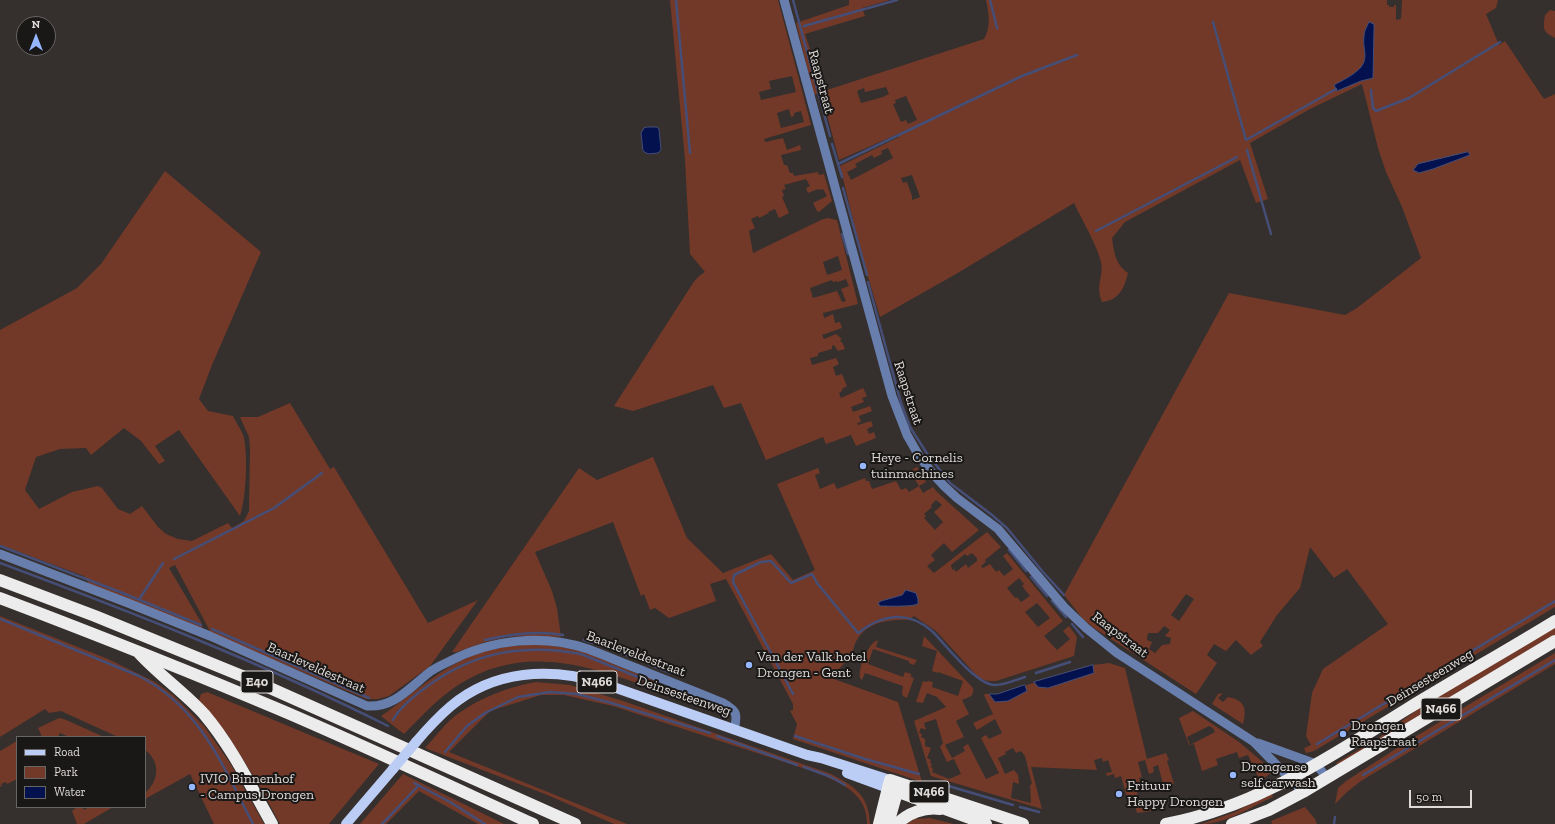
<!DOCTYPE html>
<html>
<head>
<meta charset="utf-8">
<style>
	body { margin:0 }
	#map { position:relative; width:1555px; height:824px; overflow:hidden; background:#352f2d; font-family:"Zilla Slab",serif }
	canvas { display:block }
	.legend { position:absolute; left:16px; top:736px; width:130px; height:72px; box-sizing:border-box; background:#1a1817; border:1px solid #686664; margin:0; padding:5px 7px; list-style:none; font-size:12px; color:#dedad8 }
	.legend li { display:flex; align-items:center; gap:8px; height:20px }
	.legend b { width:20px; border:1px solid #686664 }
	.north { position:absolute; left:16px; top:16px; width:40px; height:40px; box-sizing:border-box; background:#1a1817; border:1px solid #686664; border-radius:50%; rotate:0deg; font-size:11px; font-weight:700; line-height:16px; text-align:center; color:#dedad8 }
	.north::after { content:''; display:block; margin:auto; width:14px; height:18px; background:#96b6fd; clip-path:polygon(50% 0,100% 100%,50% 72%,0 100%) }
	.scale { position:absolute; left:1409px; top:790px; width:63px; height:18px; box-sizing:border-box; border:2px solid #dedad8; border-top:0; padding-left:5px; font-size:12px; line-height:14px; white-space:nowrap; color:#dedad8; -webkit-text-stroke:3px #1a1817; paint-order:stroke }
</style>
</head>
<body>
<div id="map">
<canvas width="1555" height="824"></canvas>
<ul class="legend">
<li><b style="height:5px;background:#bbcdf4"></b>Road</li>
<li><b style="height:11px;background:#723928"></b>Park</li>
<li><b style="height:11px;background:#03124e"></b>Water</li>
</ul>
<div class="north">N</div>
<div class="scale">50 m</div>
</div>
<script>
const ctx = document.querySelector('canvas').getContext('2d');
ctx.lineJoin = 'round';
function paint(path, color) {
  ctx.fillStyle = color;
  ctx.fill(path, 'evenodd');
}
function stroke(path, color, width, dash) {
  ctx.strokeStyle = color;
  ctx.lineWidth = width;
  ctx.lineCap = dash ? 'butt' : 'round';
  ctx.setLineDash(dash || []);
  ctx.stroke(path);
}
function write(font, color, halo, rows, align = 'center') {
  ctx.font = font + ' "Zilla Slab",serif';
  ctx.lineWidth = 4;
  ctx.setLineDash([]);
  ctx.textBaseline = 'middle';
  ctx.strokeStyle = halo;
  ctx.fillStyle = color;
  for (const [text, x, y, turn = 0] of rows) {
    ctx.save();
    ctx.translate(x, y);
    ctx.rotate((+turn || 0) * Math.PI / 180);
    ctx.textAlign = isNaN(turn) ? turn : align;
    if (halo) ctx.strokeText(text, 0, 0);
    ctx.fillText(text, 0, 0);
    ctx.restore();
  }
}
const green = new Path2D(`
	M670,0H778L811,125L764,139L765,142L783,138L787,150L800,145L801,150L781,155L784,165H787L790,173H793L794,176L818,172L819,175L824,174L832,201L819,212L817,211L813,203L827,196L823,189L819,190L818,189L808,193L806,188L810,186L806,179L784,185L786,189L782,190L784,196L782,197L789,213L779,218L775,209L768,212L769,213L759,218L758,216L751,219L755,228L749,231L753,253L821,220L827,218L837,220L858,304L823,313L824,318L833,314L835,323L840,322L842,328L822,335L824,339L836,334L842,339L840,340L841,342H842L845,349L838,351L834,345L832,346V349L818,353V356L810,358L812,365L836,358L839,364L833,367L836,376L842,374L847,386L842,389V391L839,393L841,398L863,388L867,396L862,398L864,402L851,407L853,412L870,406L872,411L859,416L861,422L857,423L858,425L871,421L873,426L867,429L869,434L874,432L876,438L856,446L851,435L826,444L823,437L766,460L741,403L724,408L713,385L633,411L614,406L693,283L699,276L705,272L690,254L685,160ZM792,76L796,92L761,100L759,92L771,89L769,81ZM789,109L791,117L794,116V113L801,111L804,122L781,128L777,113ZM838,256L842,270L827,275L823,262ZM846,279L849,286L841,289L846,301L842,302L837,291L813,298L810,288L832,280L833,282L837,281L838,282Z
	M849,0H890L862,8L865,16L805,34L824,91L984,39C991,27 989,13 986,0H1387V5H1389V7H1394V5H1396V20L1401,19L1402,0H1498L1496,8L1486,14L1499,45L1505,41L1544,99L1555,94V607L1314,751L1306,753L1304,748L1311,745L1306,736L1312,693L1323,669L1388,624L1347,569L1334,578L1310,547L1300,588L1277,615L1260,642L1263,646L1251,655L1236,640L1226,651L1214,644L1207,655L1217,663L1196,694L1094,628L1083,619L1064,595L1229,293L1345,315L1357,308L1421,258L1402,207L1386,172L1378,148L1362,84L1310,109L1250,143L1268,199L1256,203L1240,160L1125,222L1112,238C1114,252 1115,264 1128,273C1124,289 1119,300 1102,302C1095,284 1104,277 1101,262C1097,245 1082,220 1074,203L956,274L880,317L862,257L840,166L899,137L900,133L839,160L821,92L814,95L796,23L849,5ZM1370,22L1373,54V78L1361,81L1337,91L1335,85C1343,80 1354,75 1361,67C1367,60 1365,54 1364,46C1363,38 1366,28 1370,22ZM886,87L889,94L883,97L861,103L857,91L864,88L865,92ZM906,96L917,120L908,124L906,120L901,122L893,104L896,103L895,100ZM888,148L893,158L851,180L847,172L857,167L855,164L872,155L874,158L882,154L881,151ZM912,175L920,197L912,200V196L907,182L903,183L901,178ZM1186,594L1194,599L1179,621L1171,615ZM1164,626L1170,630L1165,636L1171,638L1170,644L1162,645L1155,653L1149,649L1152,642L1147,640L1148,633H1158Z
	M1550,10L1555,11V38C1542,31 1543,29 1545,15Z
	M165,171L261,252L212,365L199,399L208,411L233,416C236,423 242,430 244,438C248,457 246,499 240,516L179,430L155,446L165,461L159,464L141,441L124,428L91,455L86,448L60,449L36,457L25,490L39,509L72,492L98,486L102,488L118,509L130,514L142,506L158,527L166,534L178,539L192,541L228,523L232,528L244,521L249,511L250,449L249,437L240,417H258L290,403L330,469L334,467L428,623L478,600L430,666L389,696L378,699H366L211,633L175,565L169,568L201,622L203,630L89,584L84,576L0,545V330L77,288L101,264Z
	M653,457L687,538L723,573L771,554L793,580L815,570L777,484L818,468L820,473L815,475L820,489L834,483L837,489L865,478L866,481H869L872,489L896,481L901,490L906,488L909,492L919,486L910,471L917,467L926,482L919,486L923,493L933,487L937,492L979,530L952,552L944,543L931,555L935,560L927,566L934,573L987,532L1001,547L985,560L986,562L981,566L983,568L990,564L996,572L999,570L1004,576L1013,569L1003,556L1007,553L1063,621L1044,636L1057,650L1070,639L1063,631L1069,626L1077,637L1074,656L996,681C988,681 983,681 977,676L936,631L914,616L909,620C890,619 867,622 857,640C854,644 854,650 851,654C846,663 837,670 831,678L898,702L922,782L793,739L797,724L790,711L793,710V704L726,579L710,584L716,601L669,618L655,608L650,610L644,594L641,596L613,522L535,552L552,591L557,608L561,637L526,636L506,637L482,643L457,652H452L579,468L597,480ZM936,500L942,505L934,512L943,522L935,530L924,518L926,516L924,514L932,507L931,505ZM972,553L977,558V561L968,568L966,564L956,572L954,569L952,570L951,565L965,554L967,556ZM1019,578L1024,584L1022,586L1030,596L1021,602L1017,597L1015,598L1007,588ZM1037,603L1050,618L1038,627L1025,612Z
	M0,616L108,659L155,682L173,695L204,726L230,763L264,824H214L190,774L145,799V793C159,781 161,762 145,750V737H118L61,711L49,713L45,709L0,737Z
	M1555,626V635L1338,765L1336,763L1377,739L1418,709Z
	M924,636L973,688C975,696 969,697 962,700L969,714L956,721L964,737L945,745L952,758L965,751L963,747L968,744L986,779L999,773L981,738L986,735L989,739L1002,733L995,719L977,730L973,723L993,714L984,695L985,694H997L1093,665L1109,663L1125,668L1147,759L1166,753L1169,760L1167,761L1174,784L1172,785L1171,782L1163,784L1158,765L1153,767L1154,772L1149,774L1145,760L1138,762L1142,777L1139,778L1141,786L1135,788L1136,792H1137L1140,803L1150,800L1152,811L1137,813L1132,796L1127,798L1121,776L1115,778L1114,774L1107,776L1106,773L1112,772L1108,760L1103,762L1102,758L1094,760L1097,770L1031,767L1042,809L931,776L914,721L946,707L937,697L927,693L923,703L916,702L923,681L926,682L928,681L933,682L932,687L958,696L963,681L938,672L937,673L932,671L937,651L922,646ZM936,719L943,743L940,747L947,762L954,759L961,774L949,779L932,772L933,769L931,767L932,764L930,763L931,760L927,758L931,748L925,746V739L921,737L922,734L919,733L921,728L926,730L924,723ZM1013,748L1016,753L1021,751L1025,756L1032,784L1030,785L1031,803L1011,798L1013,782L1019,784L1018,775L1014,770L1005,774L998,758L1006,754L1005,752Z
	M878,640L876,647L917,660L914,665L909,663V661L873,649L868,664L903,677L905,672L911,674V677L914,678L907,698L903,696L902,693L903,686L865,673L862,680L860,678C858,668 868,643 878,640Z
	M539,644L561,647L584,652L655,681L651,688C585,664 522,644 458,685C438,698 421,717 404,734L381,716C416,692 448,660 490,650C506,646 523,645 539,644Z
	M1555,653V664L1361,781L1347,792L1335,804L1338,788L1346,781L1408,741Z
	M536,682L570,685L626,702L831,774C854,786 869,795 870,824H867C867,793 842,784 818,773L613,706L564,695H541L490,711L449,752L627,824H614L545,794L425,748C436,736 446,722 459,713C482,697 508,687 536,682Z
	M207,692L379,764L329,824H280L259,785L229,737L199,700L201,694Z
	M1223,693L1218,698L1223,702L1228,697C1245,700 1247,709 1243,724L1212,704L1218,694Z
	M1193,711L1239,742L1271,769V773L1260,781L1248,755L1239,758L1237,752L1216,759L1218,765L1202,771L1194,744L1189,745L1179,718ZM1209,726L1213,728L1215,732L1190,745L1187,737Z
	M59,718L64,719L104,737H69L60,733L58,737H42L38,728Z
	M17,741V779L7,784L6,782L1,784L2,786L0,787V751Z
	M403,774L504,824H478L419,791L386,824H360Z
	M1272,794L1273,797C1250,807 1227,824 1201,824L1235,812L1248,805Z
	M77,807H83L84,810L89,807H113L84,824H77L72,811Z
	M1305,807L1315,819L1317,824H1272L1271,821Z
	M930,818L954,824H906L915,819Z`);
const water = new Path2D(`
	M1369,22L1374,24V29L1373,78L1361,81L1337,91L1334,85C1343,80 1354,75 1361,67C1369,57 1362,48 1364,36C1364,31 1367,26 1369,22Z
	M648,127H657L659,129L661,150L658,153L648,154L643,151L641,133L644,128Z
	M1468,152L1470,155L1433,169L1419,173L1413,170L1418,164Z
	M906,590L916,593L918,599V604C912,607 888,606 880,606L878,603L881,601L902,595Z
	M1093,665L1094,673L1048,688L1038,687L1034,682Z
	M1025,685L1027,691L1008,701L995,702L989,694H997Z`);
const stream = new Path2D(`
	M676,0L690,153
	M793,0L830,136
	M990,0L997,28
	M1213,22L1246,140L1336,89
	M804,26L897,0
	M1371,90L1373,108L1376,111L1409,98L1500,42
	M832,144L842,177
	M1247,150L1271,234
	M838,164L1022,76L1077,55
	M843,188L867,275
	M1096,231L1237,157
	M842,234L848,254
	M868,282L901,403L910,427L926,452L950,483L992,515L1007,528L1043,572L1064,595
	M0,546L120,592L201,625
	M1009,550L1026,571
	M174,559L274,508L322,473
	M0,563C131,612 263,663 388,726
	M1031,577L1047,596
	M140,598L163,563
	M1052,601L1066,617
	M0,619L139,676C201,708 222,765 253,824
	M1072,624L1083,637
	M212,629L369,698
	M485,640C510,634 536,630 563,635
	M584,640L611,649
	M619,652L631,657
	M637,659L670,673
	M1036,673L1070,662
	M793,694L733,582L734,575L761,562L771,561L791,583L812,574L817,583L858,633C882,614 908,610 932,631C946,645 976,685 995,685C1005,685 1015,680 1025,677
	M393,720C400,707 414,696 425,688C473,652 523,643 581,654L707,705
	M717,736L797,765
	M795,736L865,759L919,774
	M1317,744L1555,601
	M445,752L467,726L485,713L518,697L550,692L577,694L608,702L710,733
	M804,767L831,777L845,785
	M1363,775L1555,660
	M414,783L450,802L485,824
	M945,785L1013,805
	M1020,807L1039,812
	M382,824L419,785
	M1334,824L1335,817`);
const minor = new Path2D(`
	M784,0L892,396L907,435L919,456L933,474L944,486L957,498L998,529L1064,607L1086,628L1117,653L1254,742L1303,792
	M0,554L128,603L210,636L367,706C395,708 411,686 431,671C437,667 444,664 450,661C492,639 543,634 588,649C604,655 620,662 636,668C665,680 694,691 723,703C737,711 738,714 734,730
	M1258,743L1316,764L1327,778`);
const major = new Path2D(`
	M416,742C427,729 438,717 451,706C494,670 550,667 602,683L807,755L821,758L890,780
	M847,773L888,788
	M346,824L393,769`);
const highway = new Path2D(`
	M0,580L95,616L252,680L575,824
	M0,598C95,634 189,671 283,711C367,747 450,786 533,824
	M139,653C159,675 184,692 204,714C232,747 251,787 272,824
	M888,788L986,824
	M879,824L890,780L1023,824
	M888,824L899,785
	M897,824C908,813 924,807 940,809
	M1166,824C1257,807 1329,757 1407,709C1456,679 1506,651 1555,621
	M1232,824L1269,810L1303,792L1555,641`);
const majorBridge = new Path2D(`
	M393,769L416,742`);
const markers = [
	[863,466,4,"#96b6fd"],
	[749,665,4,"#96b6fd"],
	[1343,734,4,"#96b6fd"],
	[1233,775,4,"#96b6fd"],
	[192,787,4,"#96b6fd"],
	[1119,794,4,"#96b6fd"]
];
const shields = [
	[257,682,32],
	[597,682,40],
	[1441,709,40],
	[929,792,40]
];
const shieldNames = [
	["E40",257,682],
	["N466",597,682],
	["N466",1441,709],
	["N466",929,792]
];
const streetNames = [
	["Raapstraat",821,82,75],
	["Raapstraat",908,393,72],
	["Raapstraat",1120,635,37],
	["Baarleveldestraat",636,654,21],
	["Baarleveldestraat",316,668,24],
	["Deinsesteenweg",1430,678,-31],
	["Deinsesteenweg",684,696,19]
];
const poiNames = [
	["Heye - Cornelis",871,458],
	["tuinmachines",871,474],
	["Van der Valk hotel",757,657],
	["Drongen - Gent",757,673],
	["Drongen",1351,726],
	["Raapstraat",1351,742],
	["Drongense",1241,767],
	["self carwash",1241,783],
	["IVIO Binnenhof",200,779],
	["- Campus Drongen",200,795],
	["Frituur",1127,786],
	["Happy Drongen",1127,802]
];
paint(green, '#723928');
paint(water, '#03124e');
stroke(water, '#454e77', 1);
stroke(stream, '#454e77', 2.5);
stroke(minor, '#687ead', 9);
stroke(major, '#bbcdf4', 10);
stroke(highway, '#ececec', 12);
stroke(majorBridge, '#bbcdf4', 10);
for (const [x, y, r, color] of markers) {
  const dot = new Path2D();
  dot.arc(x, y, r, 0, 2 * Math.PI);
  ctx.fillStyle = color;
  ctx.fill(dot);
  stroke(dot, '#1a1817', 1.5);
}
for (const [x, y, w] of shields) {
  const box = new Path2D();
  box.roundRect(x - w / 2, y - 11, w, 22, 3);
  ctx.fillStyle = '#1a1817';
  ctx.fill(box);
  stroke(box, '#dedad8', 1);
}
write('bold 13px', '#dedad8', null, shieldNames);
write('14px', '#dedad8', '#1a1817', streetNames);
write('14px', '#dedad8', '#1a1817', poiNames, 'left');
</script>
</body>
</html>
